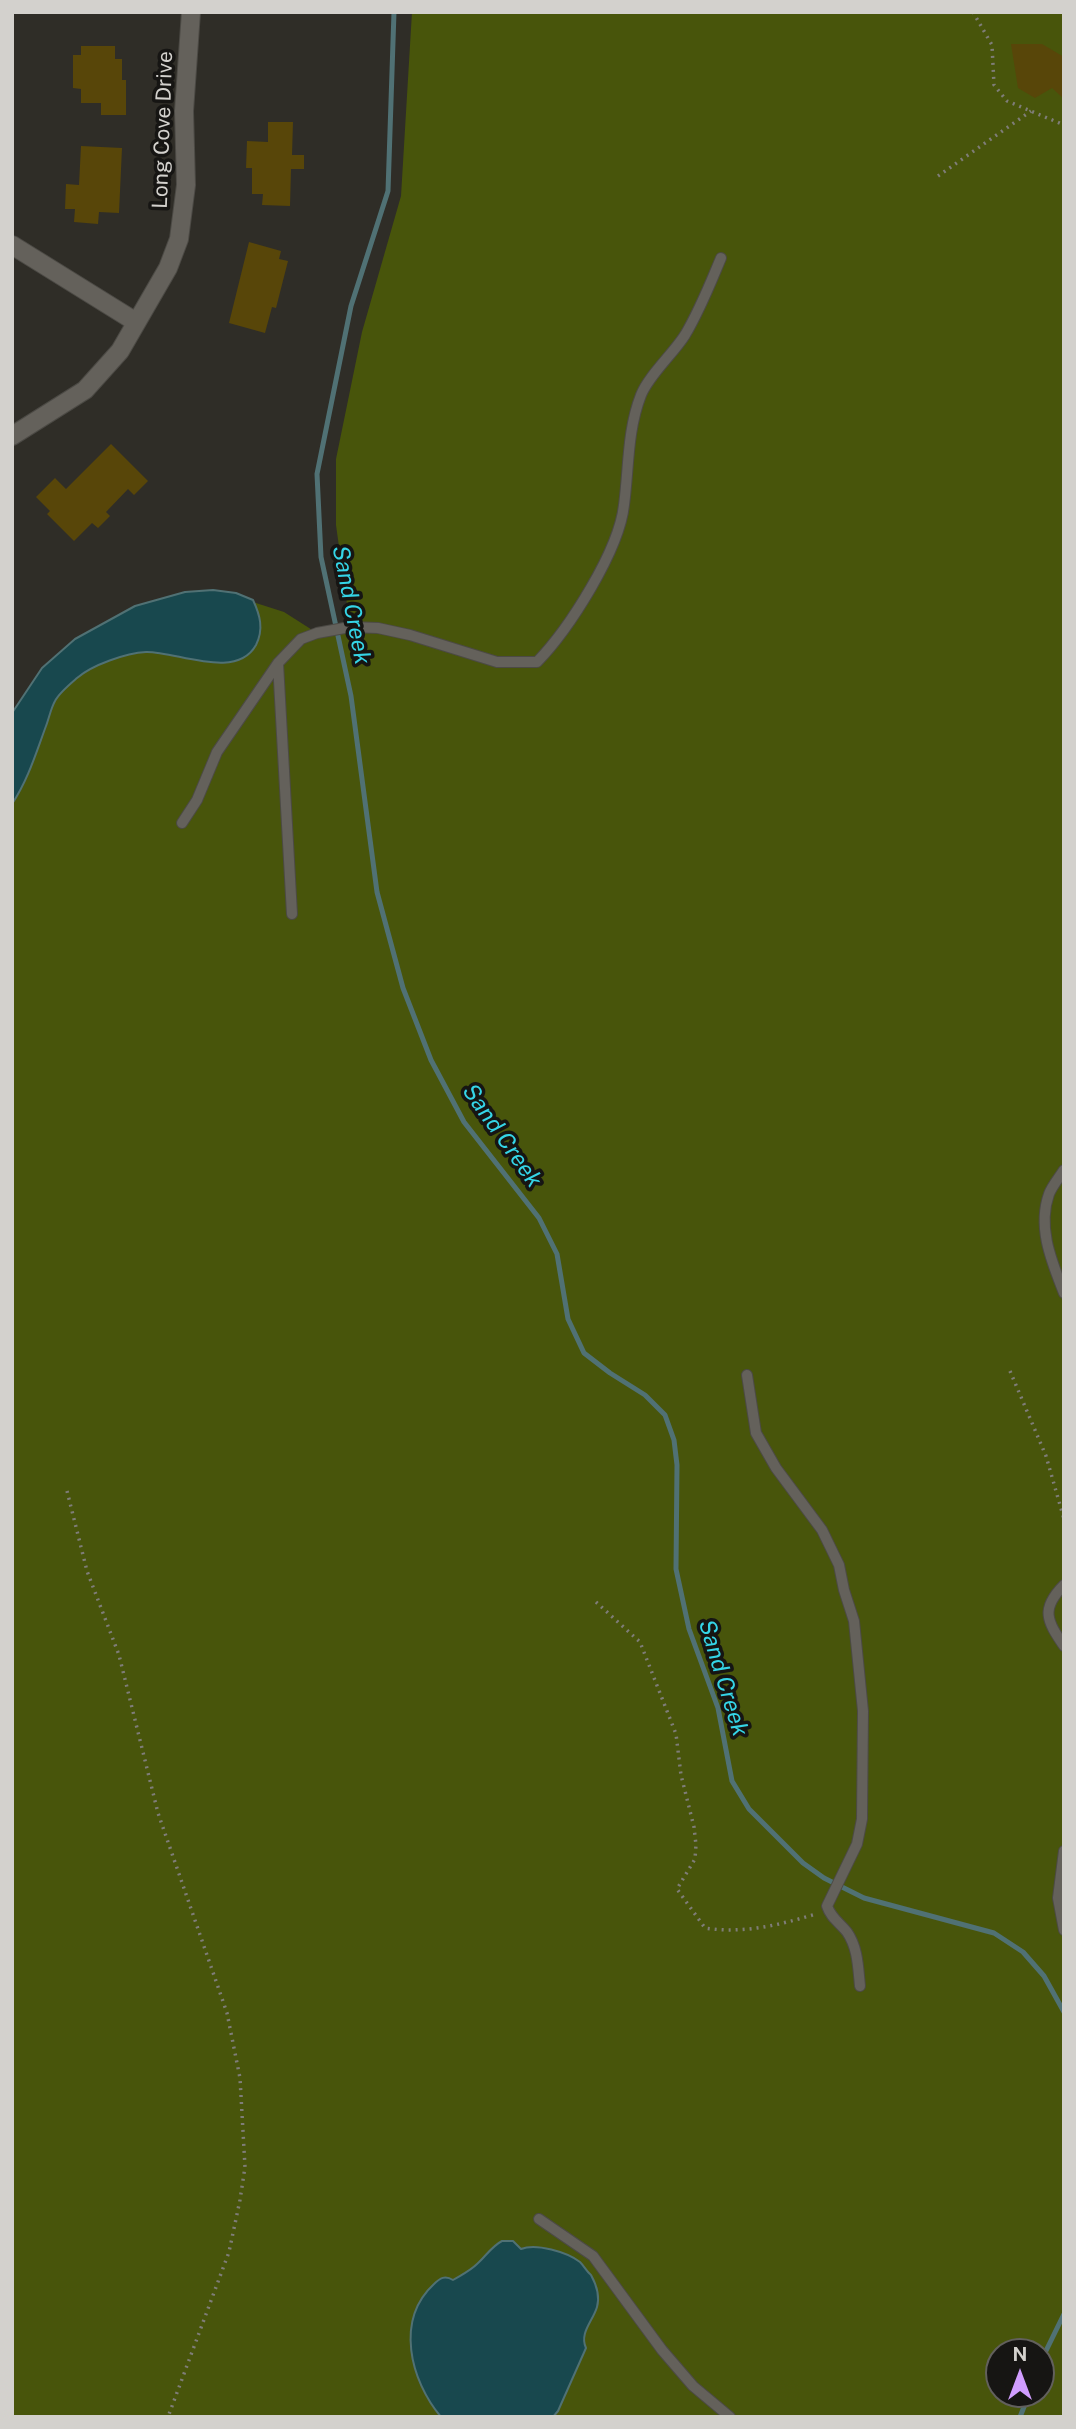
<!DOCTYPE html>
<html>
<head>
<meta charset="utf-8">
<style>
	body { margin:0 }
	#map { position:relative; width:1076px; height:2429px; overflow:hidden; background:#2f2d27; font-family:"Public Sans",sans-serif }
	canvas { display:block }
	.frame { position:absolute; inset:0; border:14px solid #d3d1cd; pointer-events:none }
	.north { position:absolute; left:985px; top:2338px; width:70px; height:70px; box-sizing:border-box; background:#161513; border:2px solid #62605d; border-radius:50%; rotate:0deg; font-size:19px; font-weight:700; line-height:28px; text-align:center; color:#d3d1cd }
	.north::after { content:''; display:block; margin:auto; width:24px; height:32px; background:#d09dfe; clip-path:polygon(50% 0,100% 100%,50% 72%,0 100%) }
</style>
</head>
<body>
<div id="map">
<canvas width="1076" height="2429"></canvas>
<div class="frame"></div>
<div class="north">N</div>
</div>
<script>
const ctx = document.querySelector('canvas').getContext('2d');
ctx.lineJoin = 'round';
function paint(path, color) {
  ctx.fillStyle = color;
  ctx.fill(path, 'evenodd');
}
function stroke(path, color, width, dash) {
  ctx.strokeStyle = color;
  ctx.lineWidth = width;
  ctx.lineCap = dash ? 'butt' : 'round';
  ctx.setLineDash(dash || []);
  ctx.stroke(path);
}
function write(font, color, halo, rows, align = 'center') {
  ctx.font = font + ' "Public Sans",sans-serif';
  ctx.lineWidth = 7;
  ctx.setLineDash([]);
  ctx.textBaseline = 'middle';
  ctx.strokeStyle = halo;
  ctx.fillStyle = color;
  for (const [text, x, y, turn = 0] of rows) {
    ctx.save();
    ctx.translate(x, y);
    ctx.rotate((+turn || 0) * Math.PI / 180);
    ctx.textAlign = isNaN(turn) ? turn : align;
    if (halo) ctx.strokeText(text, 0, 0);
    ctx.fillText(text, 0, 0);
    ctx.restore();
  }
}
const green = new Path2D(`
	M412,12H1064V2417H12V720L31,689L231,595L284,612L317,633L350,626L336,525V459L362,332L401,196ZM999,2352H1041V2394H999Z`);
const water = new Path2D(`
	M213,590L236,593L253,600C260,615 264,629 256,645C236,681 176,651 146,652C126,653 92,665 77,678C70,684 59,693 55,701C51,708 49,718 46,726C36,753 28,780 12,804V713L42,668L75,639L135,606L185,592Z
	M502,2241H513L521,2249C536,2243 567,2252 580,2262C584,2266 586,2271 591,2275C596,2284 600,2296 597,2307C593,2321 579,2333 586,2348L558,2411L553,2417H441C410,2380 395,2320 434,2284C440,2278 445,2275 453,2280C461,2275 470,2271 477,2264C485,2257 492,2246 502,2241Z`);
const stream = new Path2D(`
	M394,12L388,191L351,306L317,474L321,557L351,696L377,892L403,988L431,1060L464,1122L539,1218L557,1254L568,1319L584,1353L610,1373L645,1395L665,1415L674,1440L677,1465L676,1569L689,1629L718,1708L732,1781L749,1809L803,1863L824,1878L864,1898L994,1933L1023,1952L1044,1976L1064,2012
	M1041,2361L1064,2314
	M1020,2417L1029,2394`);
const building = new Path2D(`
	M1011,44H1042L1064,57V99L1052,88L1035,98L1018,88Z
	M81,46H115V59H122V80H126V115H101V103H81V89L73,88V55H81Z
	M268,122H293L292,155H304V169H291L290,206L262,205L263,194H252V168H246L247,141L268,142Z
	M81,146L122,148L119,213L99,212L98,224L74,222L75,209H65L66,184L79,185Z
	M249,242L281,251L279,259L288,261L276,308L272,307L265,333L229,323Z
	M111,444L148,481L134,495L128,489L106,512L110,516L98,528L92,523L74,541L47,514L50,511L36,497L55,478L66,489Z`);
const path = new Path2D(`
	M973,12L992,45L994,85L1007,101L1064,125
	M938,176L1031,111
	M1010,1371L1046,1456L1064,1519
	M67,1491L87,1571L119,1655L158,1813L227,2013L240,2078L245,2167L240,2200L229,2252L168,2417
	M596,1602L640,1642L676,1734L681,1775L694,1827L696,1845L695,1859L677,1889L705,1928C744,1934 779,1925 816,1914`);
const lane = new Path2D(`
	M278,663L292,914
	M182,823L197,800L217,752L278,663L301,639L317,633L350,627L378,628L410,635L497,662H537C569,629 619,551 624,505C629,468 627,431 641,395C649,375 673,354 685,335C700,310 710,284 721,258
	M1064,1170C1059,1178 1052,1186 1049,1194C1037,1228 1052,1262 1064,1293
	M747,1375L756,1433L776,1468L822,1530L839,1565L844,1590L854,1621L863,1711L862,1819L857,1844L827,1906C831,1918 839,1922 847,1932C858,1948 858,1967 860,1986
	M1064,1585C1040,1609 1047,1621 1064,1646
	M1064,1851L1058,1898L1064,1930
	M539,2219L593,2256L662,2350L693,2386L730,2417`);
const street = new Path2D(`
	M12,245L136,322
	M12,436L85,390L120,351L168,268L179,239L186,185L184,111L191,12`);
const streetNames = [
	["Long Cove Drive",163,130,-88]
];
const waterNames = [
	["Sand Creek",351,605,79],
	["Sand Creek",502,1136,55],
	["Sand Creek",723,1678,73]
];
paint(green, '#48550b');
paint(water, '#18484e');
stroke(water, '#507174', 2);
stroke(stream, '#507174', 5);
paint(building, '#584609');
stroke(lane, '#4c4a45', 12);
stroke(street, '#4c4a45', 20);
stroke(path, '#7f7d78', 3.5, [2, 5]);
stroke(lane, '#64615b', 10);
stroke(street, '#64615b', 18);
write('21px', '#d3d1cd', '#161513', streetNames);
write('italic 23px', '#35d5e7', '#161513', waterNames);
</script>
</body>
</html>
